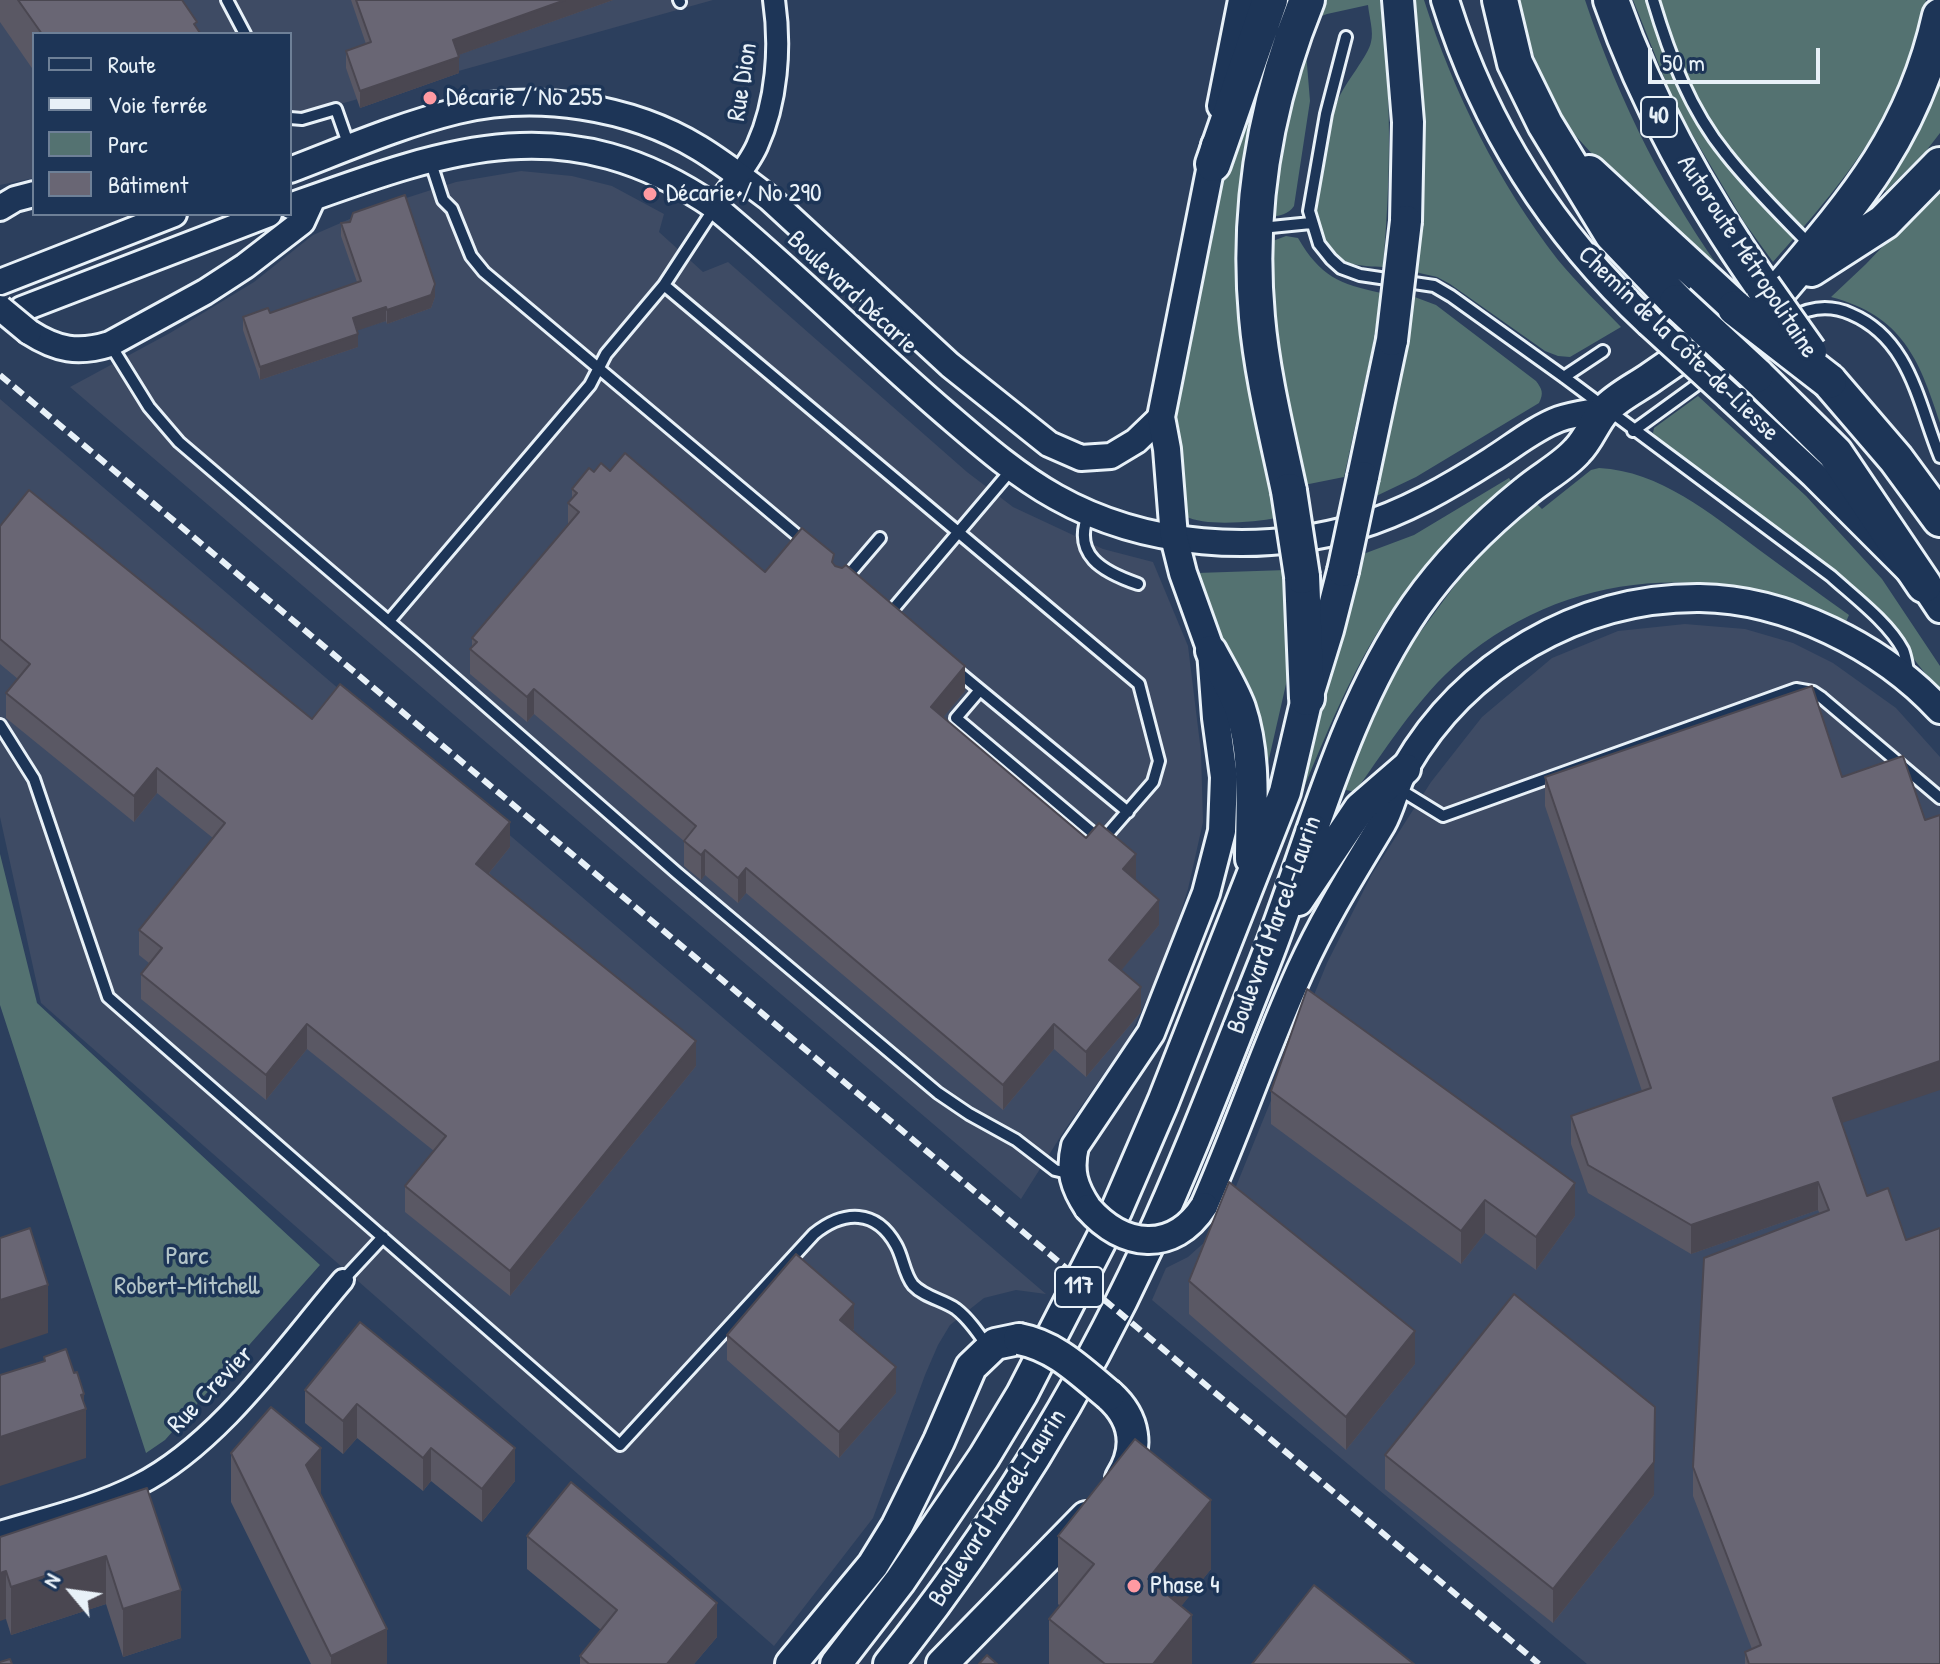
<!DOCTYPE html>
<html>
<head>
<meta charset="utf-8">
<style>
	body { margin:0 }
	#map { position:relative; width:1940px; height:1664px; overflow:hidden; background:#2c3f5d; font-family:"Patrick Hand",sans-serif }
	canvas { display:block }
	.legend { position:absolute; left:32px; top:32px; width:260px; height:184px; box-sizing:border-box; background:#1d3557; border:2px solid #6e8097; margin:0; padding:10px 14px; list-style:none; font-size:24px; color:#e8f1f8 }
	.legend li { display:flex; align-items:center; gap:16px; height:40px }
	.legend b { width:40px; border:2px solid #6e8097 }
	.north { position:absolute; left:32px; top:1552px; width:80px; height:80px; -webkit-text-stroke:6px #1d3557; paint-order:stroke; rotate:299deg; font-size:22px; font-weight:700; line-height:32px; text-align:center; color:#e8f1f8 }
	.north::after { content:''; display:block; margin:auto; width:28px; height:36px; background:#e8f1f8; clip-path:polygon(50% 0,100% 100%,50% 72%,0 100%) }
	.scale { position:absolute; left:1648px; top:48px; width:172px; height:36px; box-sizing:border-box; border:4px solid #e8f1f8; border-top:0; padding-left:10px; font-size:24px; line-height:28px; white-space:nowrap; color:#e8f1f8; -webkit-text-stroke:6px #1d3557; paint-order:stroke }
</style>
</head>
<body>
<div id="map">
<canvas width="1940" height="1664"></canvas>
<ul class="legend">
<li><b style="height:10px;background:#1d3557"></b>Route</li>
<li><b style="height:10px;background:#e8f1f8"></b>Voie ferrée</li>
<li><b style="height:22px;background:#547271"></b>Parc</li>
<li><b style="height:22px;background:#696674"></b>Bâtiment</li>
</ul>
<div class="north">N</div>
<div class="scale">50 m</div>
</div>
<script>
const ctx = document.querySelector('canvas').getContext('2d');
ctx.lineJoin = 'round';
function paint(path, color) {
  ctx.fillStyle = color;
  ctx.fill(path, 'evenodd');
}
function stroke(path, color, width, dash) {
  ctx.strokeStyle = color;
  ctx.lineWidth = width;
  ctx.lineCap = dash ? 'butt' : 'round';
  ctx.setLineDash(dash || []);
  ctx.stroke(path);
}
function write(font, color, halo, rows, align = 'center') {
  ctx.font = font + ' "Patrick Hand",sans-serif';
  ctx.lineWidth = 7;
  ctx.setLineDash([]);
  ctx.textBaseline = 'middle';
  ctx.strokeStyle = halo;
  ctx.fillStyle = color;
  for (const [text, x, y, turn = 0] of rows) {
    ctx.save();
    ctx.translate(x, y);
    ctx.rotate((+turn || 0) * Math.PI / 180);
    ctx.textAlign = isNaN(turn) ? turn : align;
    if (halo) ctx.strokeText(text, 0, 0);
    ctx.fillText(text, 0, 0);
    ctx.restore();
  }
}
const built = new Path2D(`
	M0,0H713L290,118V34H34V178L0,185Z
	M521,171L572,176L612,186L664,214L659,232L703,272L728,262L967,472L1013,507L1103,549L1153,562L1188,646L1201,752L1203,822L1188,889L1167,955L1130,1036L1064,1131L1021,1199L70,387L170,333L254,282L313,235L375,208L456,182Z
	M0,399L1046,1294L1016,1290L984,1298L950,1325L938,1345L925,1375L873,1518L774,1646L41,1003L0,817Z
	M1685,624L1745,629L1793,643L1833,663L1896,708L1940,757V1664H1587L1152,1300L1166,1268L1188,1257L1208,1239L1228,1206L1327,963L1372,874L1431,782L1482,717L1552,658L1618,631Z`);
const green = new Path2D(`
	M1279,0H1288C1254,83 1235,174 1238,263C1239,284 1243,304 1245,324C1253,389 1265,453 1277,518C1253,522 1206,527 1185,516L1173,418L1230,130Z
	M1314,0H1380C1392,91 1391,176 1383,267C1363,266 1341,266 1327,249C1304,222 1326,131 1338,100C1344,84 1369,55 1371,42C1374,32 1369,16 1368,5L1327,14L1313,19L1305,40L1310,101L1294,206C1289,214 1279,216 1270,217L1268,158Z
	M1409,0H1424C1454,94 1498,182 1558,260C1577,283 1600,305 1621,327L1570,357L1558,356L1545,351L1450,284L1437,277L1415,272Z
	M1518,0H1585C1619,101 1667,198 1731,284L1605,168L1573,133L1543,81L1523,25Z
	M1633,0H1926C1905,110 1845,181 1773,262L1744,222L1676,107Z
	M1940,64V133L1926,151L1886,191L1878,186Z
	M1940,186V423C1919,358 1902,316 1831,297L1866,264Z
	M1286,236L1298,238C1320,276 1339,284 1381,293L1373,345L1344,477L1294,487L1265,249L1270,242Z
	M1412,296L1436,305L1536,381C1542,389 1544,393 1539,403L1416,477L1370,499Z
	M1698,396L1806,496L1882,579L1940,666V692L1885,623L1841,579L1660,441L1653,433L1654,428Z
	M1599,468C1660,471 1711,514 1758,549C1788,571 1818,593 1849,615L1845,624C1830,617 1815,609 1800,603C1784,597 1765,594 1747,590C1648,570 1552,590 1471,652C1423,689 1390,743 1355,792L1342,789L1386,692L1410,646L1475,558L1536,503L1542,509L1591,470Z
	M1509,478L1511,481C1481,511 1448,539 1421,572C1367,635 1336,710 1305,785L1298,782L1358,556L1414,535Z
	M1286,570L1293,630L1289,671L1260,798L1197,573Z
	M0,854L37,1003L320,1265L165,1440L146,1453L0,1005Z`);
const service = new Path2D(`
	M227,0L245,34
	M679,0L680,2
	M1653,0C1669,54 1690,110 1726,154C1751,186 1781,215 1809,244
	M1346,37L1326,114L1309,211L1319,244L1331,259L1341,268L1360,275L1434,286L1451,296L1564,377L1831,576C1853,596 1889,623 1903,650C1906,657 1907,667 1909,675
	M290,118L302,119L336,109L349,146
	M430,160L443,200L452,209L471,256L484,272L804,541
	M1261,228L1311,223
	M664,285L1139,684L1159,761L1153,782L1106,836L1094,834L956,718L980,690
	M1791,318C1810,307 1831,305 1851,314C1910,339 1918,403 1940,457
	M110,344L149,407L179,442L420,648L677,873L938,1093L969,1114L1016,1140L1055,1170L1072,1174
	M1564,377L1603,351
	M1633,431L1764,336
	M1089,513C1071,555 1103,572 1138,584
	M844,580L880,538
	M889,614L1012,469
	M389,621L590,385L606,354L664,285L715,207
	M957,671L1128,812
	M0,725L34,779L108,997L620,1445L814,1234C844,1210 876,1209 896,1245C903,1257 904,1274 913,1285C924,1297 943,1300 956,1309C969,1319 979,1334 988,1347
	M1399,789L1443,816L1796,689L1813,692L1822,698L1940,798
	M343,1280L383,1237`);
const minor = new Path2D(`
	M715,207C728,188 747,168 757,146C777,102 781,47 774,0
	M0,1532C46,1518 95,1507 138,1485C219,1444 284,1349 343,1280`);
const tertiary = new Path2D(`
	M290,170C345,149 400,125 457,111C536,92 630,106 699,148C724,163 746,181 769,198L950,365L1049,444L1081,458L1111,456L1136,441L1161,417
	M290,206C446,150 565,104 715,207C794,272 867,346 945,413C980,443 1015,474 1056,497C1145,547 1258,555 1356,527C1404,513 1449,487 1491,460C1512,447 1535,428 1559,419C1573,414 1591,412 1606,409
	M0,208L15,199L34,194
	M0,282L174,214
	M22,309L269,214
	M29,332C57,350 78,354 110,344L205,292L245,266L302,222L313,198`);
const secondary = new Path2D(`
	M1445,0C1484,126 1553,234 1649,323
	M1221,106L1242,0
	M1730,397L1814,475L1924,585L1940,609
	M1204,1206C1238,1129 1265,1048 1300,971C1323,920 1353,872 1382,824C1392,806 1395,786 1405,768C1465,664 1579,597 1700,598C1786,599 1882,647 1940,710
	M1088,1208C1074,1187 1069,1171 1075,1146L1151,1033L1206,893L1222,831L1224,777L1216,718L1211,651L1183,573L1174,537L1167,449L1161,417L1215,145`);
const primary = new Path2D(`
	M1398,0L1408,122L1406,221
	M1363,477L1392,340
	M1211,651C1221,670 1233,689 1240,708C1256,755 1251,810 1251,859
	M1298,900L1360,808L1405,769
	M1109,1395C1135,1418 1140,1448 1121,1478
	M791,1664L873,1565L897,1526L939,1441L971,1367L995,1344L1019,1339
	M836,1664L900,1581L984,1457L1022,1394L1116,1211L1163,1102L1285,792L1307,698L1328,630L1343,571
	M889,1664C991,1536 1078,1397 1147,1248C1190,1155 1226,1059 1264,964C1312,843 1341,714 1416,606C1447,562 1484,525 1525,492C1541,478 1563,467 1577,451C1589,439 1594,422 1605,410C1618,396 1638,387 1653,376C1689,351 1726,326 1762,301
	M942,1664L1086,1517`);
const motorway = new Path2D(`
	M1500,0L1515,63L1545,124L1612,234L1677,302
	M1611,0C1647,104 1700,197 1763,287
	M1213,164L1270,0
	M1589,173L1735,308
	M1811,269L1884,222L1940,165
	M1781,288C1856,200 1914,133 1940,16
	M1756,375L1835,453L1924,585
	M1829,381L1896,459L1940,519
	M1289,491C1277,434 1262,375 1257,317C1247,208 1266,101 1307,0
	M1302,576L1307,698`);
const rail = new Path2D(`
	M0,375L1539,1664`);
const tertiaryBridge = new Path2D(`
	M0,308L29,332`);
const secondaryBridge = new Path2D(`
	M1649,323L1730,397
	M1088,1208C1123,1248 1173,1254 1204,1206`);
const primaryBridge = new Path2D(`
	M1392,340L1406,221
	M1343,571L1363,477
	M1019,1339C1056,1346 1081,1372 1109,1395`);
const motorwayBridge = new Path2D(`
	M1763,287L1809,352
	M1677,302L1756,375
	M1735,308L1829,381
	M1289,491L1302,576`);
const wall = new Path2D(`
	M0,0H182L200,34H34V71L0,22Z
	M351,0H613L458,55L459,73L360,108L346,68V51L366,44Z
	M341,223L435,297L431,308L387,324L386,321L357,330L358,347L260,380L243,330V317L270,313L357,282L341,236Z
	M610,471L765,572L834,564L965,691L943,717L1136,879L1159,925L1121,970L1141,1012L1086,1077L1054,1049L1003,1110L746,893L738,903L705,875L701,880L684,866V841L534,714L527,722L470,674V649L472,647V638L568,524V503L572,499V489L594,472Z
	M0,526L312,719L510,847L489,873L696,1066L510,1296L405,1212V1186L434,1151L307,1049L266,1100L141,999V974L149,963L139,955V930L213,838L157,793L134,822L6,718V693L18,679L0,664Z
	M1545,777L1842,1123L1940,1664H1745V1652L1752,1649L1693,1496V1467L1820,1214L1818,1210L1691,1254L1588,1193L1571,1144V1116L1642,1091L1545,806Z
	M1271,1091L1575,1216L1536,1270L1485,1233L1461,1264L1271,1124Z
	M1189,1281L1415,1364L1346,1450L1189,1314Z
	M360,1322L515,1481L482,1522L431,1481L423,1491L357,1438L343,1454L305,1423V1390Z
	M854,1329L853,1331L896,1393L839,1458L727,1360V1335Z
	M231,1453L321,1495L387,1664H311L231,1502Z
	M1385,1455L1654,1495L1553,1623L1385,1489Z
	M147,1488L181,1638L123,1657L106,1604L11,1635L6,1619L0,1537Z
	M527,1536L717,1637L694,1664H580V1656L601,1630L527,1569Z
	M1058,1536L1211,1569L1181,1606L1192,1664H1049V1619L1060,1606L1058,1604Z`);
const shadedWall = new Path2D(`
	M565,0H613L453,57V40Z
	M459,57V73L360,108V91Z
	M435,284V297L431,308L387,324V310Z
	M386,307V321L353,332V318Z
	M358,334V347L260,380V367Z
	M965,666V691L931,732V707Z
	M534,689V714L527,722V697Z
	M157,768V793L134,822V796Z
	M510,822V847L476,889V864Z
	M705,850V875L701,880V855Z
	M1136,854V879L1123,894V869Z
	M746,868V893L738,903V878Z
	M1159,900V925L1109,985V960Z
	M1141,987V1012L1086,1077V1052Z
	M307,1024V1049L266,1100V1075Z
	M1054,1024V1049L1003,1110V1085Z
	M696,1041V1066L510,1296V1271Z
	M1940,1061V1090L1833,1126V1098Z
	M1818,1182V1210L1691,1254V1225Z
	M1575,1183V1216L1536,1270V1237Z
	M1485,1200V1233L1461,1264V1231Z
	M48,1285V1333L0,1349V1300Z
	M854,1304V1329L840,1345V1320Z
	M1415,1331V1364L1346,1450V1417Z
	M896,1367V1393L839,1458V1432Z
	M84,1394V1410L86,1409V1458L0,1486V1437Z
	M357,1404V1438L343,1454V1421Z
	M1655,1407L1654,1495L1553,1623V1589Z
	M321,1448V1497L306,1465Z
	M431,1448V1481L423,1491V1458Z
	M515,1448V1481L482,1522V1489Z
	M1211,1500V1569L1148,1648V1579Z
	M106,1556V1604L11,1635V1587Z
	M6,1571V1619L0,1621V1573Z
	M181,1590V1638L123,1657V1609Z
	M717,1603V1637L694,1664H667Z
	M1192,1615V1664H1153Z
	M387,1629V1664H331V1656Z`);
const building = new Path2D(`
	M18,0H182L197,22L194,24L200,33L42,34Z
	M356,0H565L453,40L459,57L360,91L346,51L371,42Z
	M405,195L435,284L431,295L387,310L386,307L353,318L358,334L260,367L243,317L268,308L270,313L361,281L341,223L350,222L353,213Z
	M625,453L765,572L802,528L834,554L832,562L835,566L842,568L846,565L965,666L931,707L1086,838L1099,823L1136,854L1123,869L1159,900L1109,960L1141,987L1086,1052L1054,1024L1003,1085L746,868L738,878L705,850L701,855L684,841L696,826L534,689L527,697L470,649L477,642L472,638L579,512L568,503L577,493L572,489L589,468L594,472L601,463L610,471Z
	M29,490L312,719L340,684L510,822L476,864L696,1041L510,1271L405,1186L446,1136L307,1024L266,1075L141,974L162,948L139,930L225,823L157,768L134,796L6,693L30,664L0,639V526Z
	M1812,686L1842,777L1903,756L1925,820L1940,815V1061L1833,1098L1867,1196L1888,1188L1906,1240L1940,1228V1664H1749L1745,1652L1761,1645L1693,1467L1704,1258L1829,1210L1818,1182L1691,1225L1588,1165L1571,1116L1651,1088L1545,777Z
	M1307,989L1575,1183L1536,1237L1485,1200L1461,1231L1271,1091Z
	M1229,1182L1415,1331L1346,1417L1189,1281Z
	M30,1228L48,1285L0,1300V1238Z
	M796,1254L854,1304L840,1320L896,1367L839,1432L727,1335Z
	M1514,1294L1655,1407L1654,1462L1553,1589L1385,1455Z
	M360,1322L515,1448L482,1489L431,1448L423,1458L357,1404L343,1421L305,1390Z
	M66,1349L74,1373L77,1372L84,1394L81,1395L86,1409L0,1437V1375L45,1361L44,1357Z
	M271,1407L321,1448L306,1465L387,1629L331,1656L231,1453Z
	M1135,1439L1211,1500L1148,1579L1192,1615L1153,1664H1105L1049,1619L1094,1564L1058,1536Z
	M571,1482L717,1603L667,1664H589L580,1656L617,1610L527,1536Z
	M147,1488L181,1590L123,1609L106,1556L11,1587L6,1571L0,1573V1537Z
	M1314,1585L1414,1664H1252Z
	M987,1655L997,1664H979Z
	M10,1659L12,1664H0V1662Z`);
const markers = [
	[430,98,8,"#ff9aa2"],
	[650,194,8,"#ff9aa2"],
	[1134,1586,8,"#ff9aa2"]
];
const shields = [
	[1659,117,36],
	[1079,1287,48]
];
const shieldNames = [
	["40",1659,117],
	["117",1079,1287]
];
const streetNames = [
	["Rue Dion",743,82,-81],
	["Autoroute Métropolitaine",1747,257,57],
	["Boulevard Décarie",852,293,43],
	["Chemin de la Côte-de-Liesse",1678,344,44],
	["Boulevard Marcel-Laurin",1275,925,-70],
	["Rue Crevier",211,1390,-46],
	["Boulevard Marcel-Laurin",998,1508,-57]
];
const poiNames = [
	["Décarie / No 255",446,98],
	["Décarie / No 290",666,194],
	["Phase 4",1150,1586]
];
const parkNames = [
	["Parc",187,1257],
	["Robert-Mitchell",187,1287]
];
paint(built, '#3e4b64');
paint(green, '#547271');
stroke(service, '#e8f1f8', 16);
stroke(minor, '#e8f1f8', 26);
stroke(tertiary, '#e8f1f8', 30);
stroke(secondary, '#e8f1f8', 32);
stroke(primary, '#e8f1f8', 36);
stroke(motorway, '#e8f1f8', 40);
stroke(service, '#1d3557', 10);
stroke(minor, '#1d3557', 20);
stroke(tertiary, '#1d3557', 24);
stroke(secondary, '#1d3557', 26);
stroke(primary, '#1d3557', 30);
stroke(motorway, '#1d3557', 34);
stroke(rail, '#e8f1f8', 6, [12, 6]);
stroke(tertiaryBridge, '#e8f1f8', 30, []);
stroke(secondaryBridge, '#e8f1f8', 32, []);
stroke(primaryBridge, '#e8f1f8', 36, []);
stroke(motorwayBridge, '#e8f1f8', 40, []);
stroke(tertiaryBridge, '#1d3557', 24);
stroke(secondaryBridge, '#1d3557', 26);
stroke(primaryBridge, '#1d3557', 30);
stroke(motorwayBridge, '#1d3557', 34);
paint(wall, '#5a5864');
paint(shadedWall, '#4a4751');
paint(building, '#696674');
stroke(building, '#4a4751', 2);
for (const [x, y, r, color] of markers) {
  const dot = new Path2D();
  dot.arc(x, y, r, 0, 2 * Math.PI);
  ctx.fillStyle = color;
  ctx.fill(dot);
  stroke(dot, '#1d3557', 3);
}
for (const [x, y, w] of shields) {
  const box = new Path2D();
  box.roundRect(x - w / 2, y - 20, w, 40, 6);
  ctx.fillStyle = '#1d3557';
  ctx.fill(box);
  stroke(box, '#e8f1f8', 2);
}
write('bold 24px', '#e8f1f8', null, shieldNames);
write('26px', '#e8f1f8', '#1d3557', streetNames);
write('26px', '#e8f1f8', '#1d3557', poiNames, 'left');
write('26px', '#b4c5c9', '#1d3557', parkNames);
</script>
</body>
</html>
